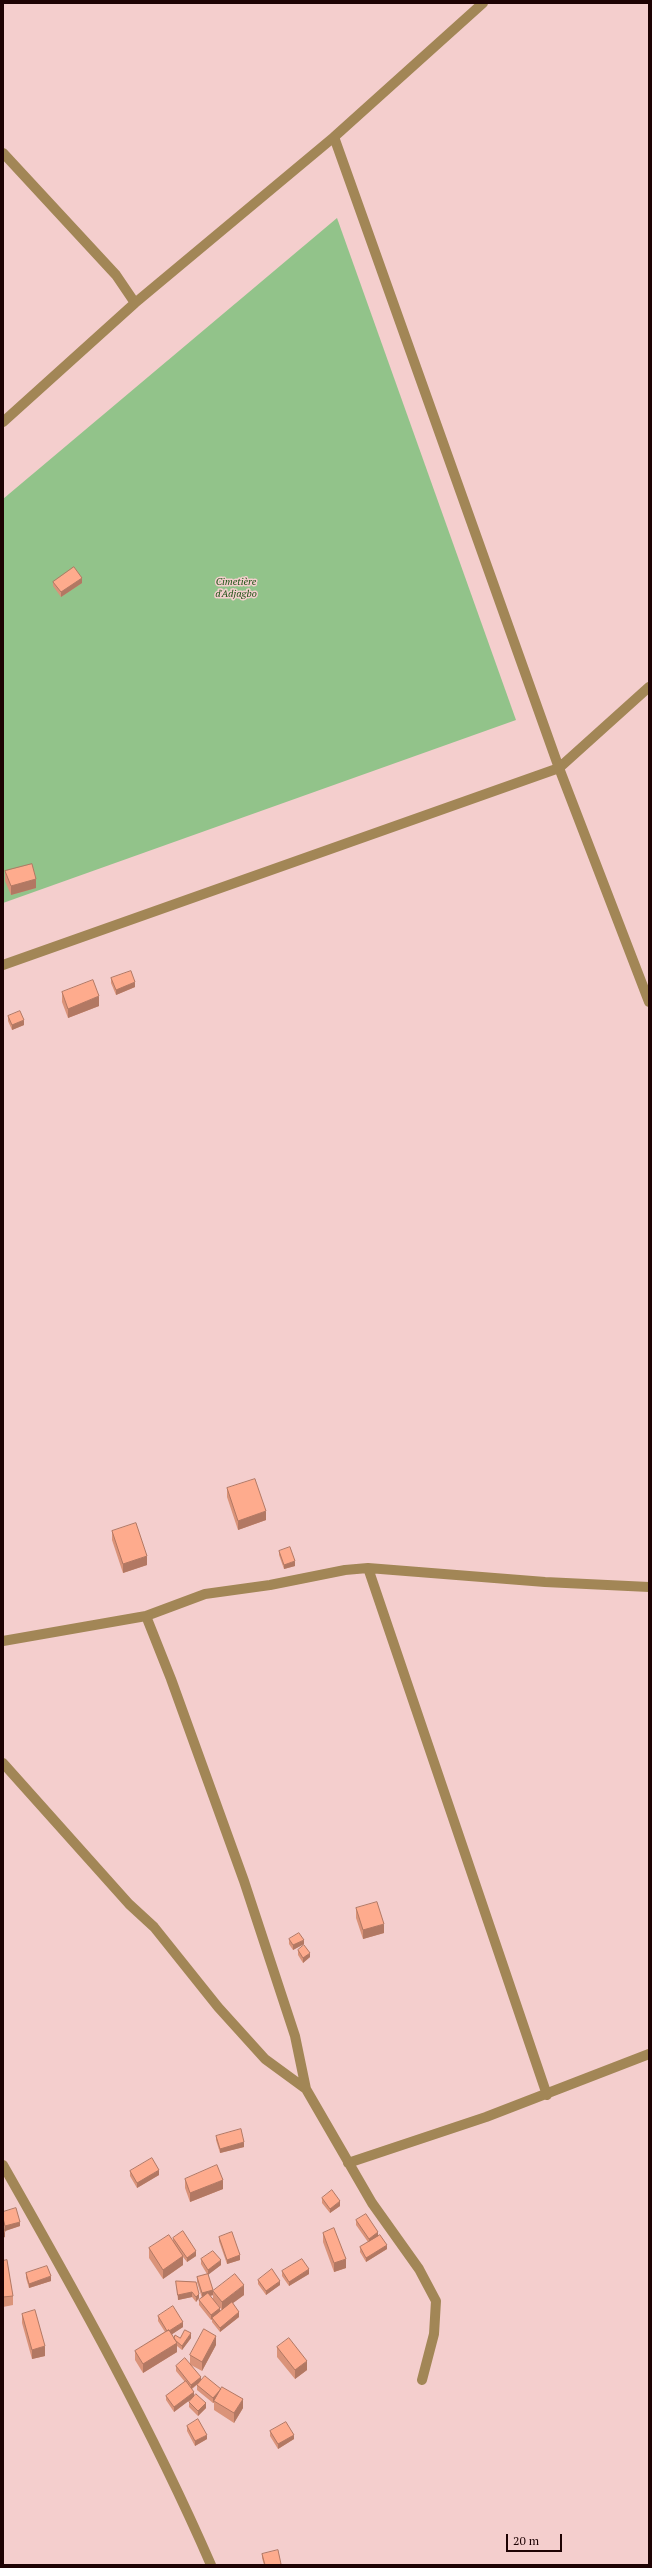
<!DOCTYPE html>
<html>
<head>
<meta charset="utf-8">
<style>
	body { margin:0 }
	#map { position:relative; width:652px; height:2568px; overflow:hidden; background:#f4cecd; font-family:"PT Serif",serif }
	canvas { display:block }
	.frame { position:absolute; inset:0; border:4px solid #1d0203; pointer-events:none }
	.scale { position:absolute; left:506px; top:2534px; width:56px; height:18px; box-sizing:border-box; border:2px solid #1d0203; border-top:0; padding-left:5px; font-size:12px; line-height:14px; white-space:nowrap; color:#1d0203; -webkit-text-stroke:3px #f4cecd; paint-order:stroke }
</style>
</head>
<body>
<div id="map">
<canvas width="652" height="2568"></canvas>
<div class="frame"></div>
<div class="scale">20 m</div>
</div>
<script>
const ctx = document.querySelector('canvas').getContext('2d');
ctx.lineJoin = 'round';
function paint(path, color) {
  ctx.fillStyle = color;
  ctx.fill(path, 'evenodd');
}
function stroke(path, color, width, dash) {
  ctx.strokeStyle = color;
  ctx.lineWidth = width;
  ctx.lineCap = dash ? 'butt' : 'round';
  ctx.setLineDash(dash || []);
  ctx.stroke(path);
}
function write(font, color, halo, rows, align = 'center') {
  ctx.font = font + ' "PT Serif",serif';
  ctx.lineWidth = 3;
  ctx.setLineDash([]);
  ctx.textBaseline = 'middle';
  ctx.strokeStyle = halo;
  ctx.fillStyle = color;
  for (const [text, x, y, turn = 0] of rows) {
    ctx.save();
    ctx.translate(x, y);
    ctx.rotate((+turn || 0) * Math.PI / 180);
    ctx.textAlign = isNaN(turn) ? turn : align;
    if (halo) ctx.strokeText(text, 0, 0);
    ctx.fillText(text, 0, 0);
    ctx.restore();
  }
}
const green = new Path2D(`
	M337,218L516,720L3,903V499Z`);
const street = new Path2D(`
	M334,137L559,768L649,1002
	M3,153L116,275L135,303
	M3,422L135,303L334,137L483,3
	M3,965L559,768L649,687
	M368,1568L547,2095
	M146,1616L171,1679L244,1881L295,2036L306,2089L372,2203L419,2269L436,2301L434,2334L422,2380
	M3,1641L146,1616L205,1594L270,1585L345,1570L368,1568L545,1582L649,1587
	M3,1763L129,1904L154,1927L218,2007L265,2059L306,2089
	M348,2163L486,2117L649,2054
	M3,2165C77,2295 151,2427 211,2565`);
const wall = new Path2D(`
	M53,582L82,583L61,597L53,586Z
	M5,871L36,888L11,895L5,881Z
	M111,978L135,987L116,995L111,983Z
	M62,992L99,1006L68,1018L62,1002Z
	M8,1016L24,1025L12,1030L8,1021Z
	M227,1488L266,1520L238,1530L227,1497Z
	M112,1531L147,1565L123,1573L112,1540Z
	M279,1551L295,1566L284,1569L279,1555Z
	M356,1908L384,1933L363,1939L356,1918Z
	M289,1939L304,1944L293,1950L289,1944Z
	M298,1950L310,1957L303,1963L298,1955Z
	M216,2136L244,2147L220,2153L216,2140Z
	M130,2171L159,2175L137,2188L130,2176Z
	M185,2179L223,2189L190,2202L185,2188Z
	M322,2198L340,2206L330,2213L322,2203Z
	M3,2212L20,2226L5,2231L3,2223Z
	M356,2220L378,2236L387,2249L366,2262L360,2252V2247L368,2242L356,2225Z
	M323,2233L346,2268L334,2272L323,2242Z
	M219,2237L240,2260L227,2264L219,2241Z
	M173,2238L196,2256L187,2262L183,2257V2265L163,2279L149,2258V2248L173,2241Z
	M201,2259L221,2265L208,2274L213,2295L210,2296L213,2300V2291L244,2295L233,2303L239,2317L220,2332L212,2322V2319L211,2320L199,2305V2300L202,2298L197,2282V2277L207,2274L201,2264ZM215,2302L222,2310L220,2311Z
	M3,2261L13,2296V2305L3,2307Z
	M282,2271L309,2274L289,2286L282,2276Z
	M26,2273L51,2281L29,2288L26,2278Z
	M258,2280L280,2285L266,2295L258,2284Z
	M176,2281L196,2282L199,2298L196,2302L192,2297L178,2300Z
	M22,2314L45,2356L32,2359L22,2323Z
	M158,2316L183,2327L172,2334L174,2338H191L182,2350L177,2346V2352L143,2373L135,2360V2351L165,2332L158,2321Z
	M216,2345L202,2371L191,2365L201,2380L243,2408L234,2423L214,2410V2403H213L197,2390V2385L198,2384L192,2389L194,2397L206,2408L198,2416L189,2407V2402L193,2397L174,2412L166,2400V2396L185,2382L176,2371V2366L190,2364V2355Z
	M277,2347L307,2370L295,2379L277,2357Z
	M187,2426L207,2439L195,2446L187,2431Z
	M270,2431L294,2439L278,2449L270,2436Z
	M262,2554L281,2565H264L262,2558Z`);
const shadedWall = new Path2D(`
	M82,578V583L61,597V592Z
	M36,879V888L11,895V886Z
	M135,982V987L116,995V990Z
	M99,996V1006L68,1018V1009Z
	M24,1020V1025L12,1030V1025Z
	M266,1511V1520L238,1530V1521Z
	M147,1556V1565L123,1573V1564Z
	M295,1561V1566L284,1569V1565Z
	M384,1924V1933L363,1939V1930Z
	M304,1940V1944L293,1950V1945Z
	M310,1953V1957L303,1963V1958Z
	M244,2142V2147L220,2153V2149Z
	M159,2170V2175L137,2188V2183Z
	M223,2180V2189L190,2202V2193Z
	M340,2201V2206L330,2213V2209Z
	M20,2222V2226L5,2231V2226Z
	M5,2232V2237L3,2238V2233Z
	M378,2232V2237L369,2243V2239Z
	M387,2245V2249L366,2262V2258Z
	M196,2251V2256L187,2262V2258Z
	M240,2255V2260L227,2264V2260Z
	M183,2256V2265L163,2279V2270Z
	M346,2259V2268L334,2272V2263Z
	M221,2260V2265L208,2275V2270Z
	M309,2269V2274L289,2286V2282Z
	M51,2276V2281L29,2288V2284Z
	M280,2281V2285L266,2295V2291Z
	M244,2285V2295L222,2311V2302Z
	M213,2290V2295L202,2298V2293Z
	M192,2292V2297L178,2300V2295Z
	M199,2294V2298L196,2302V2297Z
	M220,2308V2313L212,2318V2319L211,2320V2315Z
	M239,2312V2317L220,2332V2328Z
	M183,2322V2327L168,2337V2332Z
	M191,2333V2338L182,2350V2346Z
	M216,2336V2345L202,2371V2362Z
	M177,2343V2352L143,2373V2364Z
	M45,2346V2356L32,2359V2350Z
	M307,2361V2370L295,2379V2370Z
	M201,2377V2381L191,2389V2385Z
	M221,2389L214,2401L213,2403V2398Z
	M194,2392V2397L174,2412V2407Z
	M243,2399V2408L234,2423V2413Z
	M206,2403V2408L198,2416V2411Z
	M207,2435V2439L195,2446V2441Z
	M294,2435V2439L278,2449V2444Z`);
const building = new Path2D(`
	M74,567L82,578L61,592L53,582Z
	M32,864L36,879L11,886L5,871Z
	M131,971L135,982L116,990L111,978Z
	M93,980L99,996L68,1009L62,992Z
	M20,1011L24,1020L12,1025L8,1016Z
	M255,1479L266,1511L238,1521L227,1488Z
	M136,1523L147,1556L123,1564L112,1531Z
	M290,1547L295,1561L284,1565L279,1551Z
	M377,1902L384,1924L363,1930L356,1908Z
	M299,1933L304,1940L293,1945L289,1939Z
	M304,1945L310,1953L303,1958L298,1950Z
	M241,2129L244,2142L220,2149L216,2136Z
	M152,2158L159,2170L137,2183L130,2171Z
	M217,2165L223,2180L190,2193L185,2179Z
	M332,2190L340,2201L330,2209L322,2198Z
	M16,2208L20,2222L5,2226L3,2218V2212Z
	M366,2214L378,2232L369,2239L356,2220Z
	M3,2224L5,2232L3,2233Z
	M334,2228L346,2259L334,2263L323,2233Z
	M183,2231L196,2251L187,2258L173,2238Z
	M232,2232L240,2255L227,2260L219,2237Z
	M169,2235L183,2256L163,2270L149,2248Z
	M380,2235L387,2245L366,2258L360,2247Z
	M213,2251L221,2260L208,2270L201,2259Z
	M302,2259L309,2269L289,2282L282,2271Z
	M7,2260L13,2296L3,2297V2261Z
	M47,2266L51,2276L29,2284L26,2273Z
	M272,2269L280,2281L266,2291L258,2280Z
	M208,2274L213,2290L202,2293L197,2277Z
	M235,2274L244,2285L222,2302L213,2291Z
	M176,2281L196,2282L199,2294L196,2297L192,2292L178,2295Z
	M208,2293L220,2308L211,2315L199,2300Z
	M232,2302L239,2312L220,2328L212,2318Z
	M173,2306L183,2322L169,2331V2330L167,2331L158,2316Z
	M35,2310L45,2346L32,2350L22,2314Z
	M204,2329L216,2336L202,2362L190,2355Z
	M169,2330L177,2343L143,2364L135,2351Z
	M185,2330L191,2333L182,2346L175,2340L174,2338L175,2335L180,2338Z
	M289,2338L307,2361L295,2370L277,2347Z
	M185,2358L201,2377L191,2385L176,2366Z
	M205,2376L221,2389L213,2398L197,2385Z
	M186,2381L194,2392L174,2407L166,2396Z
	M222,2387L243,2399L234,2413L214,2401Z
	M196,2394L206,2403L198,2411L189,2402Z
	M198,2419L207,2435L195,2441L187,2426Z
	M286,2422L294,2435L278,2444L270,2431Z
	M278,2550L281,2564L278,2565H265L262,2554Z`);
const parkNames = [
	["Cimetière",236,582],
	["d'Adjagbo",236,594]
];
paint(green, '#92c38a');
stroke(street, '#a28656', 10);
paint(wall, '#da9379');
paint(shadedWall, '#b27863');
paint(building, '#feab8d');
stroke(building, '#b27863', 1);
write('italic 10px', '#1c5013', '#f4cecd', parkNames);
</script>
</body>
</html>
